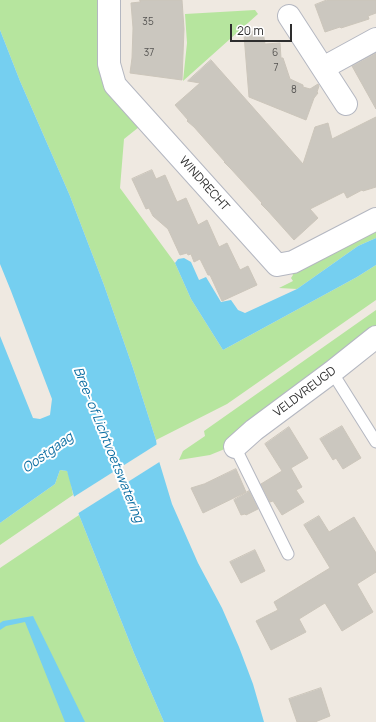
<!DOCTYPE html>
<html>
<head>
<meta charset="utf-8">
<style>
	body { margin:0 }
	#map { position:relative; width:376px; height:722px; overflow:hidden; background:#efe9e1; font-family:Manrope,sans-serif }
	canvas { display:block }
	.scale { position:absolute; left:230px; top:24px; width:62px; height:18px; box-sizing:border-box; border:2px solid #2e2e2e; border-top:0; padding-left:5px; font-size:12px; line-height:14px; white-space:nowrap; color:#2e2e2e; -webkit-text-stroke:3px #fff; paint-order:stroke }
</style>
</head>
<body>
<div id="map">
<canvas width="376" height="722"></canvas>
<div class="scale">20 m</div>
</div>
<script>
const ctx = document.querySelector('canvas').getContext('2d');
ctx.lineJoin = 'round';
function paint(path, color) {
  ctx.fillStyle = color;
  ctx.fill(path, 'evenodd');
}
function stroke(path, color, width, dash) {
  ctx.strokeStyle = color;
  ctx.lineWidth = width;
  ctx.lineCap = dash ? 'butt' : 'round';
  ctx.setLineDash(dash || []);
  ctx.stroke(path);
}
function write(font, color, halo, rows, align = 'center') {
  ctx.font = font + ' Manrope,sans-serif';
  ctx.lineWidth = 4;
  ctx.setLineDash([]);
  ctx.textBaseline = 'middle';
  ctx.strokeStyle = halo;
  ctx.fillStyle = color;
  for (const [text, x, y, turn = 0] of rows) {
    ctx.save();
    ctx.translate(x, y);
    ctx.rotate((+turn || 0) * Math.PI / 180);
    ctx.textAlign = isNaN(turn) ? turn : align;
    if (halo) ctx.strokeText(text, 0, 0);
    ctx.fillText(text, 0, 0);
    ctx.restore();
  }
}
const green = new Path2D(`
	M0,0H99L103,43L100,74L106,88L139,127L124,139L120,188L175,263L191,299L223,350L357,277L376,265V300L227,404L156,440L133,368L104,285L70,196L20,81L0,30Z
	M255,10L258,14L183,81L187,43L185,14Z
	M376,226V238L358,246L297,289L279,288L293,281L291,278L293,275L291,271Z
	M376,310V330L232,446L210,455L179,460L183,451L205,436L204,431Z
	M60,470L67,471L70,478L73,495L0,545V523L55,484Z
	M79,515L134,653L164,722H0V568Z`);
const water = new Path2D(`
	M0,30L20,81L70,196L104,285L133,368L156,440L159,461L172,504L198,563L222,608L239,647L253,684L264,722H164L134,653L79,515L67,471L60,470L55,484L0,523V336L33,418L40,419L50,415L52,399L11,291L0,264Z
	M376,238V265L357,277L223,350L191,299L175,263L178,259L184,258L191,262L199,280L206,277L221,302L231,300L238,310L245,313L297,289L358,246Z
	M33,616L85,722H65L25,622L6,626L0,630V623L3,621Z`);
const pier = new Path2D(`
	M159,443L161,461L77,514L72,498Z`);
const building = new Path2D(`
	M140,0H182L184,29L182,80L130,73L132,58L133,28L131,3L140,2Z
	M327,0H376V13L368,16L369,19L341,28L340,27L325,32L315,5Z
	M263,31L265,44L280,43L281,58H283L290,79L303,85V87L310,89L318,84L319,86L317,92L318,93L314,98L306,120L249,97L244,35H247L246,32Z
	M376,53V109L352,66Z
	M211,60L303,164L315,127L328,123L332,139L376,117V187L363,191L362,190L347,198L344,192L310,209L318,218L294,240L268,211L261,204L262,203L231,169L224,162H225L194,127L187,121L188,120L175,105L200,83L188,81Z
	M152,170L156,179L165,175L177,202L186,198L198,225L207,220L219,247L227,243L240,270L248,266L257,285L222,301L210,275H208L200,259L194,262L191,254L188,255L187,253L180,255L168,229L153,216L149,208L146,209L132,179Z
	M342,426L361,458L343,469L336,458L333,460L320,439Z
	M289,427L308,458L291,468L302,487L296,490L304,502L282,515L273,501L270,502L261,484L282,471L265,444Z
	M236,469L246,492L203,513L191,488L204,484Z
	M249,491L258,509L246,515L245,514L241,515L234,500Z
	M319,516L329,532L354,517L376,553V572L357,584L373,612L342,631L325,603L299,619L306,632L271,650L256,621L278,610L274,602L330,568L304,525Z
	M255,550L265,571L241,583L230,562Z
	M321,688L330,716L315,722H297L289,699Z`);
const service = new Path2D(`
	M332,372L376,442
	M235,447L288,554`);
const minor = new Path2D(`
	M109,0V64L115,85L277,265L293,262L376,219
	M289,16L346,104
	M323,68L376,39
	M235,447L254,430L332,372L376,337`);
const numberNames = [
	["35",148,22],
	["37",149,53],
	["6",275,53],
	["7",276,68],
	["8",294,90]
];
const streetNames = [
	["WINDRECHT",204,184,48],
	["VELDVREUGD",305,392,-37]
];
const waterNames = [
	["Bree- of Lichtvoetswatering",108,445,68],
	["Oostgaag",48,453,-36]
];
paint(green, '#b6e59e');
paint(water, '#75cff0');
paint(pier, '#efe9e1');
paint(building, '#cbc7bf');
stroke(building, '#cbc5ba', 1);
stroke(service, '#b4b7c1', 13);
stroke(minor, '#b4b7c1', 24);
stroke(service, '#fff', 11);
stroke(minor, '#fff', 22);
write('10px', '#555452', null, numberNames);
write('12px', '#2e2e2e', '#fff', streetNames);
write('italic 13px', '#0d6fa3', '#fff', waterNames);
</script>
</body>
</html>
